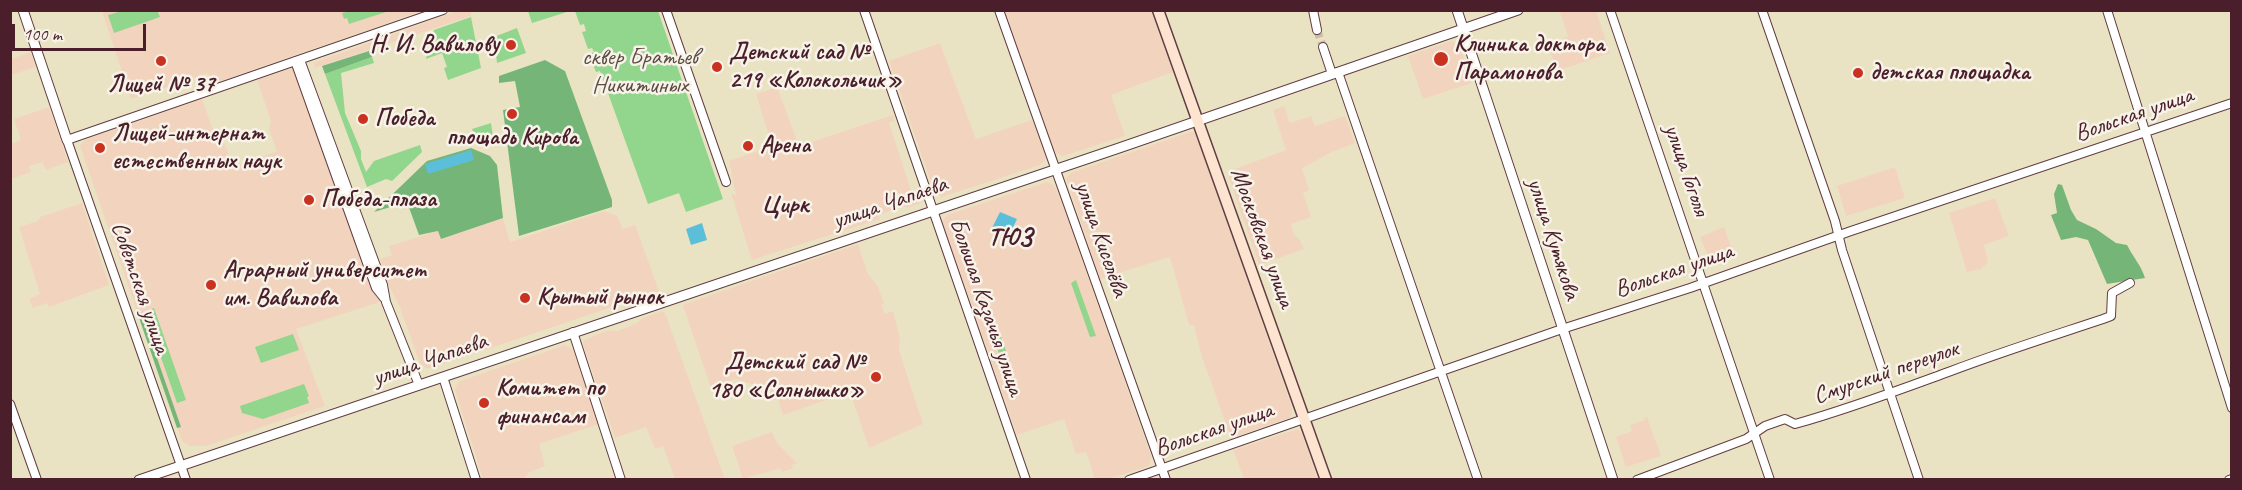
<!DOCTYPE html>
<html>
<head>
<meta charset="utf-8">
<style>
	body { margin:0 }
	#map { position:relative; width:2242px; height:490px; overflow:hidden; background:#eae3c3; font-family:Caveat,sans-serif }
	canvas { display:block }
	.frame { position:absolute; inset:0; border:12px solid #4a1f2b; pointer-events:none }
	.scale { position:absolute; left:12px; top:24px; width:134px; height:27px; box-sizing:border-box; border:3px solid #4a1f2b; border-top:0; padding-left:8px; font-size:18px; line-height:21px; white-space:nowrap; color:#4a1f2b; -webkit-text-stroke:4px #f7f3e8; paint-order:stroke }
</style>
</head>
<body>
<div id="map">
<canvas width="2242" height="490"></canvas>
<div class="frame"></div>
<div class="scale">100 m</div>
</div>
<script>
const ctx = document.querySelector('canvas').getContext('2d');
ctx.lineJoin = 'round';
function paint(path, color) {
  ctx.fillStyle = color;
  ctx.fill(path, 'evenodd');
}
function stroke(path, color, width, dash) {
  ctx.strokeStyle = color;
  ctx.lineWidth = width;
  ctx.lineCap = dash ? 'butt' : 'round';
  ctx.setLineDash(dash || []);
  ctx.stroke(path);
}
function write(font, color, halo, rows, align = 'center') {
  ctx.font = font + ' Caveat,sans-serif';
  ctx.lineWidth = 5;
  ctx.setLineDash([]);
  ctx.textBaseline = 'middle';
  ctx.strokeStyle = halo;
  ctx.fillStyle = color;
  for (const [text, x, y, turn = 0] of rows) {
    ctx.save();
    ctx.translate(x, y);
    ctx.rotate((+turn || 0) * Math.PI / 180);
    ctx.textAlign = isNaN(turn) ? turn : align;
    if (halo) ctx.strokeText(text, 0, 0);
    ctx.fillText(text, 0, 0);
    ctx.restore();
  }
}
const built = new Path2D(`
	M460,10L471,11V16L315,68L313,63Z
	M1564,10L1596,11L1610,53L1557,71L1549,48L1568,36L1560,12Z
	M102,11H422L212,84L208,73L131,99Z
	M1003,11H1151L1173,72L1111,95L1125,136L1063,156L1057,154L1053,150Z
	M1451,41L1460,46L1472,83L1423,99L1408,56Z
	M940,43L976,139L1032,120L1045,154V161L1040,165L942,197L934,191L889,61Z
	M31,52L36,67L11,75V59Z
	M292,68L296,71L377,297L383,301L296,329L325,406L206,446H190L183,442L180,436L80,146L85,140L202,99L217,142L223,140L234,168L277,151L269,129L271,121L257,80Z
	M777,87L799,146L893,115L894,121L889,123L912,193L920,195L921,203L907,208L904,206L879,215L880,219L752,260L731,193L736,196L729,161L772,146L756,94Z
	M1284,106L1290,123L1311,116L1315,126L1345,116L1355,143L1332,152L1302,168L1309,190L1303,193L1311,217L1291,224L1294,235L1300,240L1304,249L1259,265L1227,172L1286,150L1273,110Z
	M49,107L68,162L46,170L42,162L29,166L31,172L11,179V144L21,140L14,119Z
	M1190,132H1194L1197,136L1292,408V415L1289,418L1231,438L1202,357L1194,325H1189L1170,257L1100,279L1066,178L1071,173Z
	M1895,167L1905,198L1846,216L1837,186Z
	M1047,182L1054,185L1061,200L1151,456L1149,466L1108,479H1095L1086,452L1076,454L1064,419L1017,435L942,221L947,215Z
	M1995,198L2009,236L1984,245L1988,262L1981,269L1967,272L1949,213Z
	M82,203L109,285L49,307L47,303L33,308L29,299L40,294L19,227L38,221L40,217Z
	M604,211L617,216L623,229L635,225L659,291L432,368H425L420,364L399,305L389,286L380,259L392,255L389,246L438,231L442,239L503,218L510,242Z
	M1724,227L1734,255L1711,263L1700,237Z
	M858,244L867,272L878,287L884,303L882,304L884,314L893,311L900,338L899,350L923,424L869,448L850,392L783,415L778,399L768,402L763,388L736,379L711,388L683,306L685,304Z
	M662,311L665,313L725,479H675L663,446L655,449L646,427L615,438L583,344L584,340L609,330L617,331L637,323L641,319Z
	M565,345L572,348L599,424L539,444L545,466L528,473L526,477L519,479H483L455,390L457,385L460,381Z
	M1645,417H1647L1661,456L1626,467L1616,437L1632,431L1630,425L1645,420Z
	M1298,429L1301,432L1317,477L1308,480L1244,479L1233,450Z
	M772,432L777,443L797,463L792,465L793,468L782,472L781,468L743,479L732,446Z`);
const green = new Path2D(`
	M157,10L160,17L114,33L108,15L122,11Z
	M350,11V10L389,11L349,24L347,18L344,19L342,13Z
	M528,11V10L570,11L532,23Z
	M575,11H658L723,199L686,212L679,193L648,204L600,71L596,72L589,54L594,52L592,48L588,49L582,32L586,31L584,24L580,25Z
	M471,17L481,68L448,80L444,68L447,67L442,53L426,59L434,30Z
	M517,28L526,53L497,63L494,37Z
	M372,57L374,63L341,73L345,113L361,151V159L366,172L374,161L420,145L422,152L392,181L386,179L367,187L325,74Z
	M491,123L494,144L475,136L472,129Z
	M1076,280L1096,336L1090,337L1071,283Z
	M154,308L186,400L177,403L145,312Z
	M293,334L299,350L261,363L255,347Z
	M1001,337L1010,362L1005,369L994,340Z
	M304,384L309,396L307,397L309,403L263,419L242,413L240,406Z`);
const forest = new Path2D(`
	M369,51L372,57L325,74L322,66Z
	M545,60L565,71L612,200V207L519,236L503,110L520,107L515,81L499,83V76Z
	M471,148L490,156L497,165L503,218L441,239L438,231L419,235L407,202L374,212L427,161Z
	M2058,184L2062,185L2071,210L2077,220L2096,229L2116,243L2127,245C2133,257 2141,265 2145,278L2107,284L2088,240L2076,237L2061,240L2051,215L2057,213L2054,194Z
	M137,312H141L181,427L177,428Z`);
const water = new Path2D(`
	M471,150L474,160L428,174L425,164Z
	M1000,212L1017,219L1009,236L992,228Z
	M702,223L707,240L691,245L686,229Z`);
const minorTunnel = new Path2D(`
	M1317,30L1323,47`);
const minor = new Path2D(`
	M666,10L726,182
	M864,10L1026,480
	M999,10L1166,480
	M1313,10L1317,30
	M1610,10L1770,480
	M1762,10L1835,221L1842,250L1919,480
	M2107,10L2232,408
	M1323,47L1332,74
	M300,60L383,285L386,302L419,385
	M295,61L376,288L384,298
	M1338,72L1478,480
	M573,332L621,480
	M443,377L476,480
	M10,404L37,480
	M186,480L67,140L443,10
	M1129,480L1562,329L1690,288L1851,231L2232,103
	M1637,480L1746,439L1765,426L1785,419L1795,424C1849,409 1899,390 1951,371C2001,352 2052,336 2103,319L2111,316L2112,293L2130,283
	M2229,480L2232,479`);
const tertiary = new Path2D(`
	M23,10L67,140
	M1457,10L1613,480
	M139,480L1122,147L1518,10`);
const secondary = new Path2D(`
	M1158,10L1326,480`);
const markers = [
	[511,45,6,"#c8321e"],
	[1441,59,8,"#c8321e"],
	[161,61,6,"#c8321e"],
	[717,67,6,"#c8321e"],
	[1858,73,6,"#c8321e"],
	[512,114,6,"#c8321e"],
	[363,119,6,"#c8321e"],
	[748,146,6,"#c8321e"],
	[100,148,6,"#c8321e"],
	[309,200,6,"#c8321e"],
	[211,285,6,"#c8321e"],
	[525,298,6,"#c8321e"],
	[876,377,6,"#c8321e"],
	[484,403,6,"#c8321e"]
];
const poiNames = [
	["Н. И. Вавилову",499,45,"right"],
	["Клиника доктора",1454,45],
	["Парамонова",1454,73],
	["Детский сад №",729,53],
	["219 «Колокольчик»",729,81],
	["детская площадка",1870,73],
	["Лицей № 37",161,85,"center"],
	["Победа",375,119],
	["Лицей-интернат",112,134],
	["естественных наук",112,162],
	["площадь Кирова",512,138,"center"],
	["Арена",760,146],
	["Победа-плаза",321,200],
	["Аграрный университет",223,271],
	["им. Вавилова",223,299],
	["Крытый рынок",537,298],
	["Детский сад №",864,363,"right"],
	["180 «Солнышко»",864,391,"right"],
	["Комитет по",496,389],
	["финансам",496,417]
];
const parkNames = [
	["сквер Братьев",640,58],
	["Никитиных",640,86]
];
const streetNames = [
	["Вольская улица",2134,115,-19],
	["улица Гоголя",1686,170,71],
	["улица Чапаева",890,203,-19],
	["Московская улица",1262,238,70],
	["улица Киселёва",1101,239,71],
	["улица Кутякова",1553,239,72],
	["Вольская улица",1674,271,-19],
	["Советская улица",140,288,71],
	["Большая Казачья улица",986,307,71],
	["улица Чапаева",430,360,-19],
	["Смурский переулок",1886,373,-19],
	["Вольская улица",1214,430,-19]
];
const neighbourhoodNames = [
	["Цирк",785,205],
	["ТЮЗ",1010,238]
];
paint(built, '#f2d4be');
paint(green, '#92d58d');
paint(forest, '#75b678');
paint(water, '#5cbfda');
stroke(minorTunnel, '#cabca5', 8, [8, 4]);
stroke(minor, '#623c42', 10);
stroke(tertiary, '#623c42', 11);
stroke(secondary, '#623c42', 13);
stroke(minor, '#fff', 8);
stroke(tertiary, '#fff', 9);
stroke(secondary, '#fde4d1', 10);
for (const [x, y, r, color] of markers) {
  const dot = new Path2D();
  dot.arc(x, y, r, 0, 2 * Math.PI);
  ctx.fillStyle = color;
  ctx.fill(dot);
  stroke(dot, '#f7f3e8', 2);
}
write('bold 24px', '#4a1f2b', '#f7f3e8', poiNames, 'left');
write('24px', '#5c4c44', '#f7f3e8', parkNames);
write('24px', '#4a1f2b', '#f7f3e8', streetNames);
write('bold 26px', '#4a1f2b', '#f7f3e8', neighbourhoodNames);
</script>
</body>
</html>
